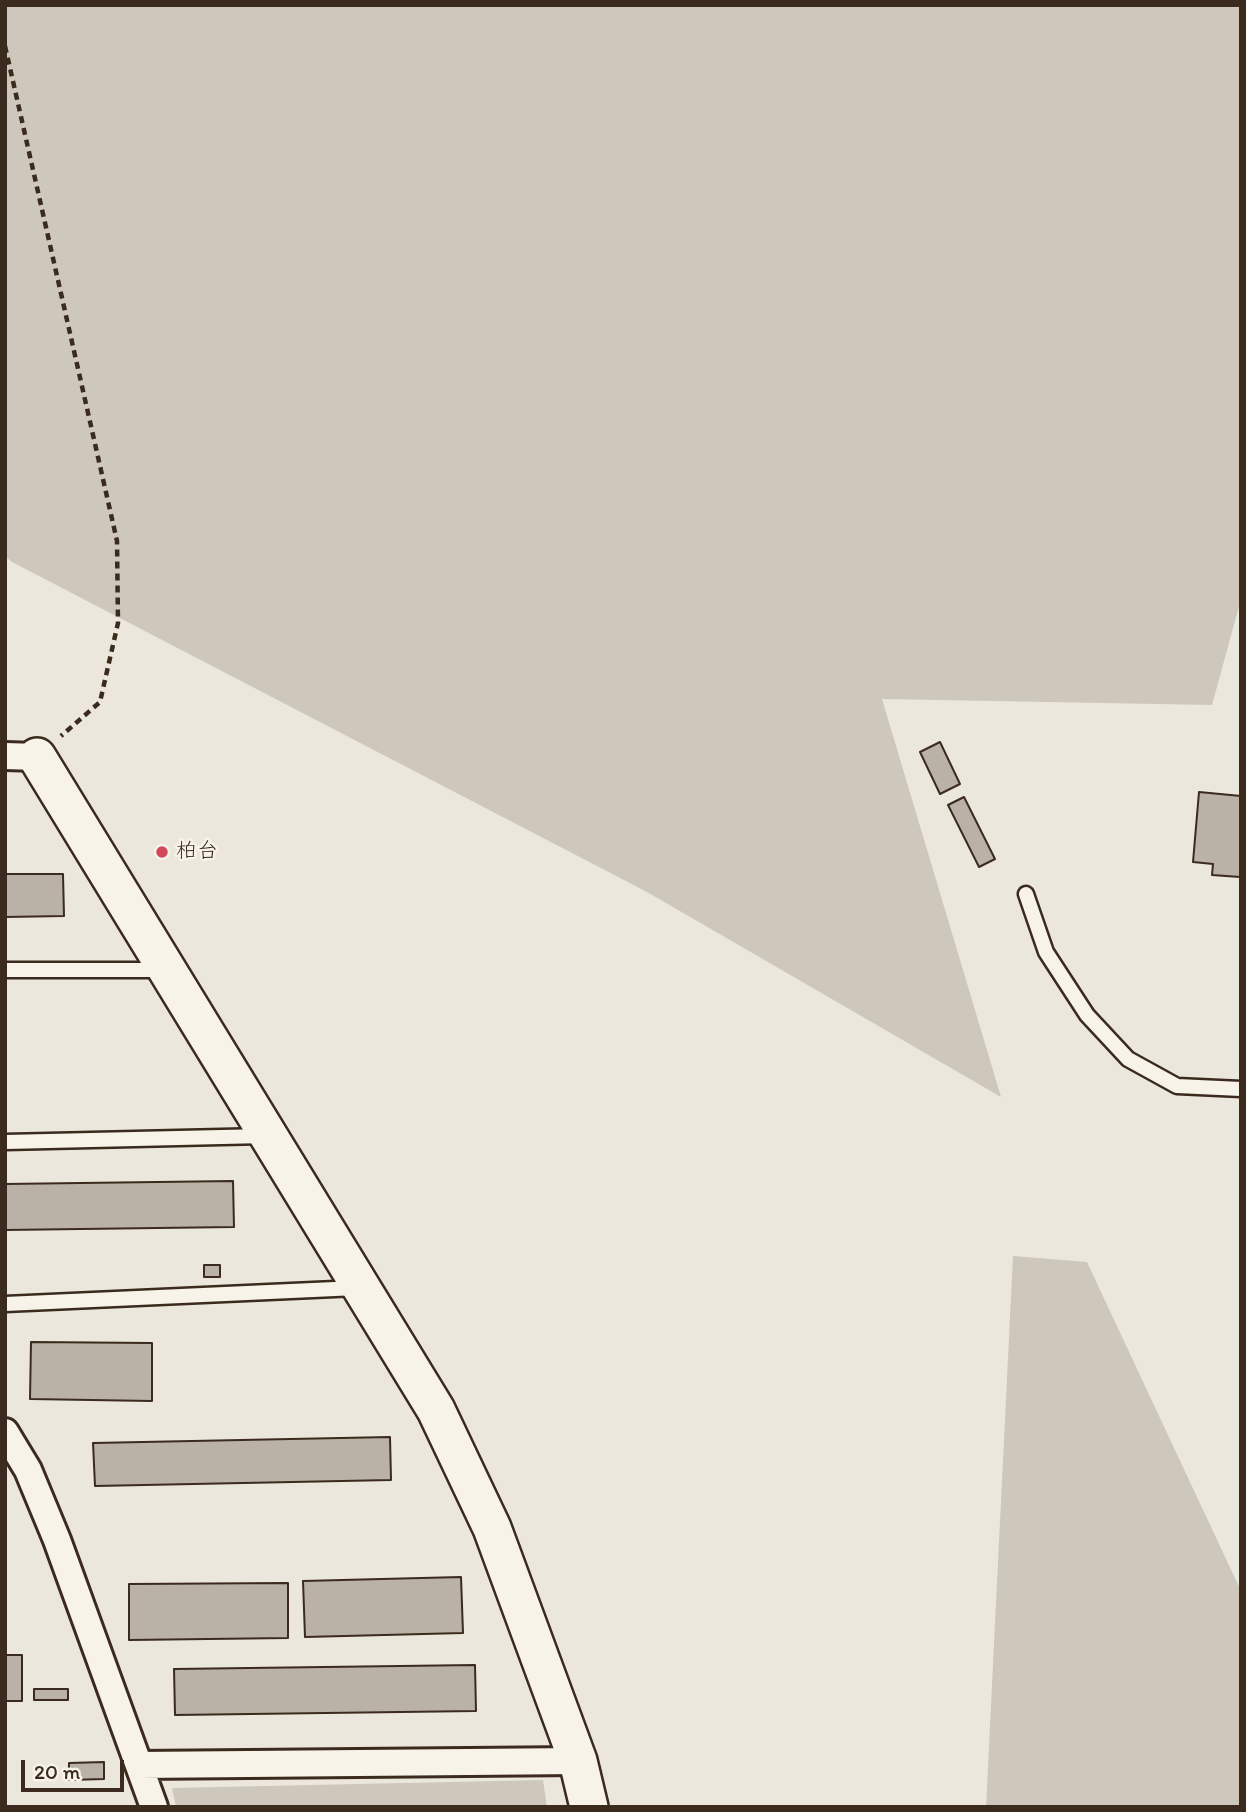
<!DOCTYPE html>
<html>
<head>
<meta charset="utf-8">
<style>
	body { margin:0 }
	#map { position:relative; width:1246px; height:1812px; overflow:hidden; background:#ece7dc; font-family:Itim,sans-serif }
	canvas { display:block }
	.frame { position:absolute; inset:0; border:7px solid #3b2a1e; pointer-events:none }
	.scale { position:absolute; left:21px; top:1760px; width:103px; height:32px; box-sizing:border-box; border:4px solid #3b2a1e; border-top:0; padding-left:9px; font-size:21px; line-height:24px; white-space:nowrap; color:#3b2a1e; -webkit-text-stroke:5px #f7f3e8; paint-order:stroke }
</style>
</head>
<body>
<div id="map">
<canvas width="1246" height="1812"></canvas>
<div class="frame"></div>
<div class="scale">20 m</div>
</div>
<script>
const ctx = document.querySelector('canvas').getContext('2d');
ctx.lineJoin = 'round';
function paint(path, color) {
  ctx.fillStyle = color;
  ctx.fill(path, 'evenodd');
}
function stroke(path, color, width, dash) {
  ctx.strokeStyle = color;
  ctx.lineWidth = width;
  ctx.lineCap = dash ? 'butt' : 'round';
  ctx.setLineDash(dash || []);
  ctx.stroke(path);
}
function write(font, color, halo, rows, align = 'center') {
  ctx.font = font + ' Itim,"Klee One",sans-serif';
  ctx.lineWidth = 5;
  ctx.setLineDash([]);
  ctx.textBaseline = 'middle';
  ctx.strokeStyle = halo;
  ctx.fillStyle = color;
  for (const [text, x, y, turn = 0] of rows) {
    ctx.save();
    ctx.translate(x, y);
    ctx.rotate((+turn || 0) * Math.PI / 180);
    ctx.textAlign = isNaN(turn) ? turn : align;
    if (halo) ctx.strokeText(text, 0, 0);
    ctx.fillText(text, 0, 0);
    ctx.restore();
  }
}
const green = new Path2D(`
	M5,5H1241V599L1212,705L882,699L1001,1097L647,892L12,562L5,556Z
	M1013,1256L1087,1262L1241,1591V1807H986Z
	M543,1780L547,1807H176L172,1788Z`);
const building = new Path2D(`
	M940,742L960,784L940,794L920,752Z
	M1199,792L1241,796L1240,877L1212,875L1213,864L1193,862Z
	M964,797L995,859L979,867L948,805Z
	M5,874H63L64,916L5,917Z
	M233,1181L234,1227L5,1230V1184Z
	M204,1265H220V1277H204Z
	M31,1342L152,1343V1401L30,1399Z
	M390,1437L391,1480L95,1486L93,1443Z
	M461,1577L463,1633L305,1637L303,1581Z
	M288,1583V1638L129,1640V1584Z
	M5,1655H22V1701H5Z
	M475,1665L476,1711L175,1715L174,1669Z
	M34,1689H68V1700H34Z
	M104,1762V1779L69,1780V1763Z`);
const path = new Path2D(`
	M5,46L117,541L118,623L100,702L61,736`);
const lane = new Path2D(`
	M1026,894L1046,952L1087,1015L1128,1059L1177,1086L1241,1089
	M5,970H165
	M5,1142L265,1136
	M5,1304L357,1288`);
const street = new Path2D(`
	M5,756L37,757
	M5,1432L28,1470L57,1540L154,1807
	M139,1765L578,1761`);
const secondary = new Path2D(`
	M37,757L436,1410L492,1528L578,1761L589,1807`);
const markers = [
	[162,852,7,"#d1495b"]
];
const poiNames = [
	["柏台",176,852]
];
paint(green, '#cec8bc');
paint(building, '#bab2a7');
stroke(building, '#3b2a1e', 2);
stroke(lane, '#3b2a1e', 19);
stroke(street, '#3b2a1e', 32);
stroke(secondary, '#3b2a1e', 42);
stroke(path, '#3b2a1e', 4.5, [7, 5]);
stroke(lane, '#f7f3e8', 14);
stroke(street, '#f7f3e8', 26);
stroke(secondary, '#f7f3e8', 37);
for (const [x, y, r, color] of markers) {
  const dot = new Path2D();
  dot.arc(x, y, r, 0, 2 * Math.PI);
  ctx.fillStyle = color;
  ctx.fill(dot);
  stroke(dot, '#f7f3e8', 2.5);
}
write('21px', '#3b2a1e', '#f7f3e8', poiNames, 'left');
</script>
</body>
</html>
